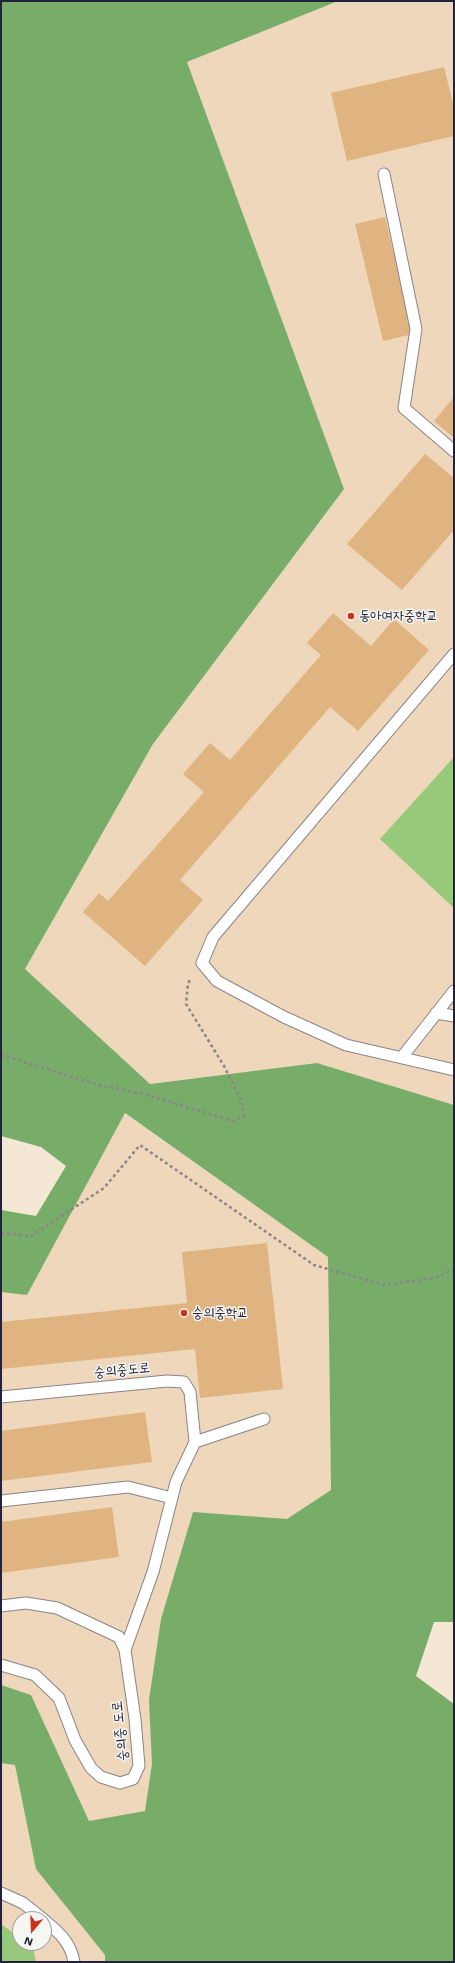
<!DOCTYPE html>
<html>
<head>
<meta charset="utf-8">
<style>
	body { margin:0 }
	#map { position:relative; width:455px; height:1963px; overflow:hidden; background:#f4e7d4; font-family:Mali,sans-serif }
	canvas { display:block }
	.frame { position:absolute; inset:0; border:2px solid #22223b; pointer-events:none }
	.north { position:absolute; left:12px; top:1911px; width:40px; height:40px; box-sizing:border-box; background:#f6f6f2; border:1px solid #a1a1a9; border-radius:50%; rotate:199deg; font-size:11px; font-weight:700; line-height:16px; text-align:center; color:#22223b }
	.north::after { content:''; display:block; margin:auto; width:14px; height:18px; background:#c8321e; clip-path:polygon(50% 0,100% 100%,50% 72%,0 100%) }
</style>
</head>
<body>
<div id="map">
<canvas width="455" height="1963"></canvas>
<div class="frame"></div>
<div class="north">N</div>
</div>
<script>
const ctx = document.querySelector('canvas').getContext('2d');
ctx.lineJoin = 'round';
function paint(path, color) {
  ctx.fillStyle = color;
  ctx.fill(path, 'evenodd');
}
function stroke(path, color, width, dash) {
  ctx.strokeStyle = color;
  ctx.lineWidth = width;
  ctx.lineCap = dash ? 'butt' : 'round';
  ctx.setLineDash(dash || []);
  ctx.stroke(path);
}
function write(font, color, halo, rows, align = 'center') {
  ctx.font = font + ' Mali,"Poor Story",sans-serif';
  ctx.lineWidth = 3;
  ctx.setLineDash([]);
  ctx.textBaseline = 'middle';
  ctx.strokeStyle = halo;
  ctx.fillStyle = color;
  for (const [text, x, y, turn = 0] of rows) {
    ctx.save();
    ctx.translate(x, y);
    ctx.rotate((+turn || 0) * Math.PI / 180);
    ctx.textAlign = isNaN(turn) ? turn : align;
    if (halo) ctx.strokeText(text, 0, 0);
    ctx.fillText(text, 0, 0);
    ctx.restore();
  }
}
const built = new Path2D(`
	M338,1H454V1105L317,1063L150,1084L25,969L153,744L344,489L187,62Z
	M124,1113L328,1257L331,1490L209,1962H1V1292L27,1294ZM20,1919H44V1943H20Z`);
const green = new Path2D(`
	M454,757V908L380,839Z
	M1,1924L20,1938V1943H26L33,1948L36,1962H1Z`);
const forest = new Path2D(`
	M1,1H338L187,62L344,489L153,744L25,969L150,1084L317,1063L454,1105V1622H434L416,1676L454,1704V1962H105V1955L36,1869L15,1765L1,1763V1685L31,1695L89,1821L145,1811L152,1764L149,1700L161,1619L193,1512L287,1519L331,1490L328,1257L125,1113L27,1295L1,1292V1210L36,1216L66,1166L41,1147L1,1136Z`);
const building = new Path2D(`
	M444,67L454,108V136L347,161L331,93Z
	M385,217L413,334L383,341L355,224Z
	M454,397V438L434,421Z
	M425,454L454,478V530L402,590L347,544Z
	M333,613L371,646L394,619L429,650L358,731L330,707L180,880L203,900L145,966L83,912L99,893L108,901L204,792L183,774L210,743L230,760L321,655L307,643Z
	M267,1243L283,1389L200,1398L195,1349L1,1369V1322L187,1303L182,1252Z
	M145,1412L152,1462L1,1481V1431Z
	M112,1507L119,1557L1,1573V1522Z`);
const path = new Path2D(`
	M1,1055L99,1085L144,1094L233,1121L244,1116L242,1102L224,1066L186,1004L188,983L190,980
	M1,1233L31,1236L104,1188L140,1145L314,1265L385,1285L435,1278L454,1269`);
const lane = new Path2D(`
	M384,174L416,329L404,408L454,451
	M454,654L213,937L202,963L217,981L284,1017L346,1045L454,1070
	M436,1013L454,1016
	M402,1057L454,991
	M1,1397L167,1381L184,1382L190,1392L195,1442L176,1482L153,1572L125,1650
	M195,1442L264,1419
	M1,1501L128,1487L172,1498
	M1,1606L26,1603L57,1608L119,1637L125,1650L135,1719L139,1766L133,1779L120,1783L101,1777L91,1768L75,1740L59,1698L35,1675L1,1665
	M1,1893L23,1903L43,1919
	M44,1920C59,1932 71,1943 74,1962`);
const markers = [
	[351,616,4,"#c8321e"],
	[184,1313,4,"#c8321e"]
];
const poiNames = [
	["동아여자중학교",359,616],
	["숭의중학교",192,1313]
];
const streetNames = [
	["숭의중도로",122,1370,-5],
	["숭의중 도로",120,1731,-96]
];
paint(built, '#eed7bb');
paint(green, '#96c979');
paint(forest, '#78ad69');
paint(building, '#e0b480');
stroke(lane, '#8b8488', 13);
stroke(path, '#8b8488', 2.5, [3, 3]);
stroke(lane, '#fff', 11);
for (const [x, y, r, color] of markers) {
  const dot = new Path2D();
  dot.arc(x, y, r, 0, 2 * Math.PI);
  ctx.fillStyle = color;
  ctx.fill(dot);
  stroke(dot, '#f6f6f2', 1.5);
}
write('14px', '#22223b', '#f6f6f2', poiNames, 'left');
write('14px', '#22223b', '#f6f6f2', streetNames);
</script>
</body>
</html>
